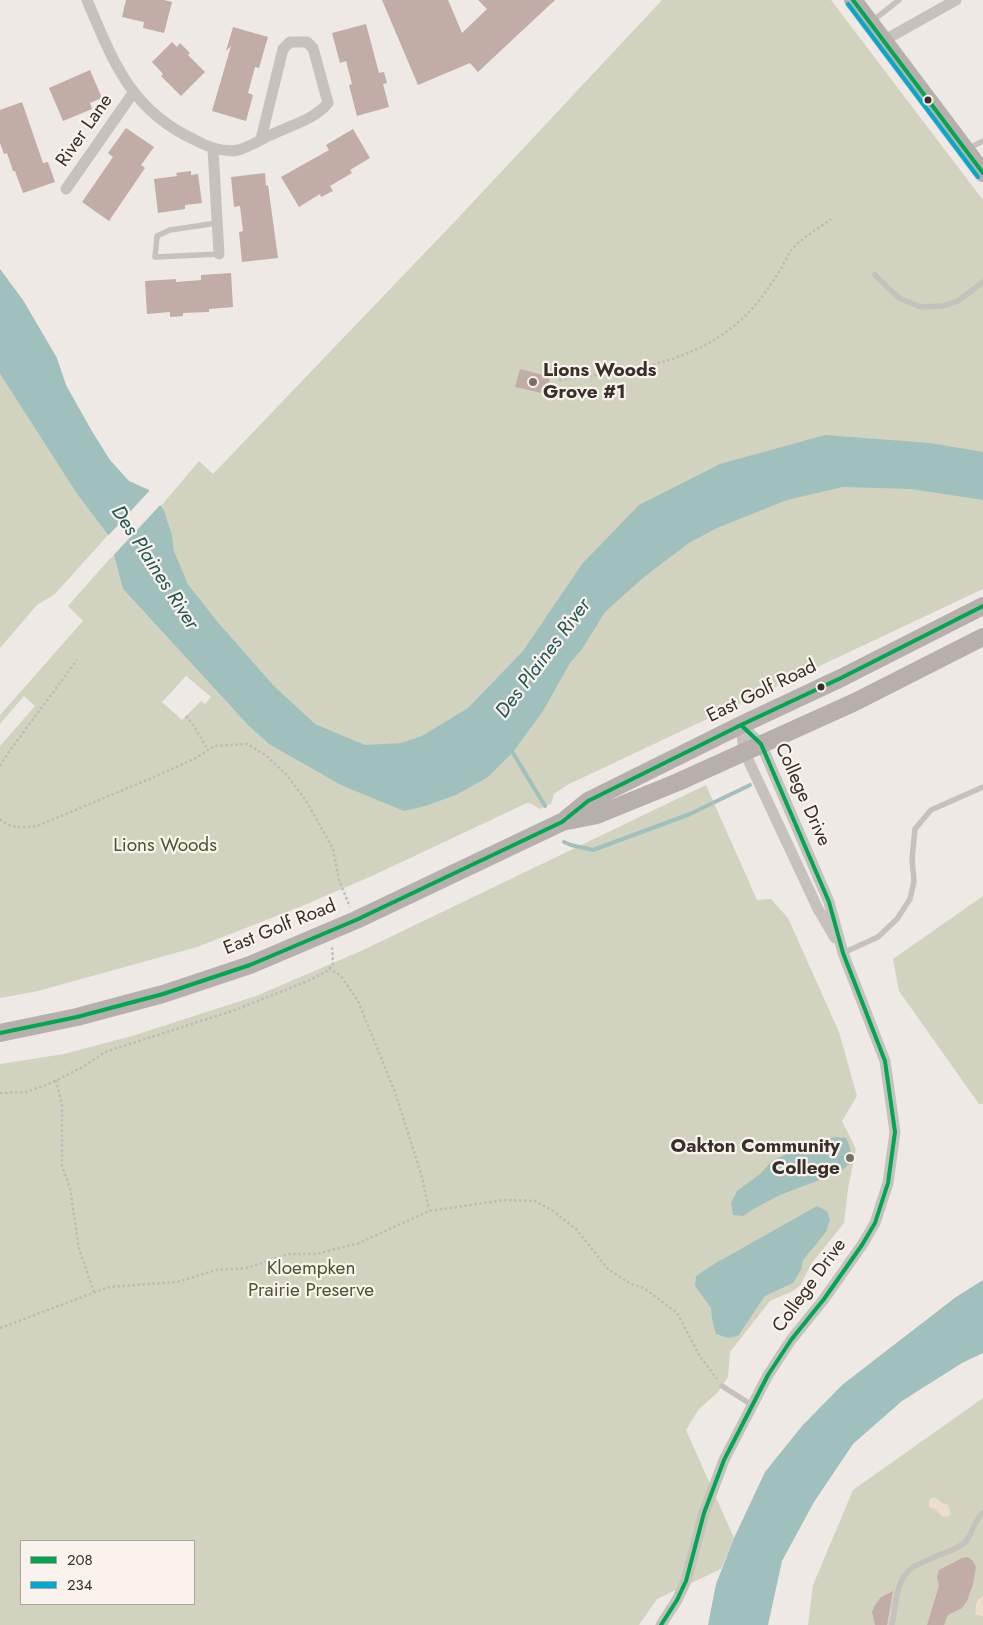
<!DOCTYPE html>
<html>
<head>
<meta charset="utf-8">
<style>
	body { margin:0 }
	#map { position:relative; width:983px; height:1625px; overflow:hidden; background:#eee9e4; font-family:Jost,sans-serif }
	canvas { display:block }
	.legend { position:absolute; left:20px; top:1540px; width:175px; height:65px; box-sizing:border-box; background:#faf2ec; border:1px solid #aca49e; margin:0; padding:6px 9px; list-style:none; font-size:15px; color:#382e2a }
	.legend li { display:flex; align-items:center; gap:10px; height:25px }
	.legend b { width:25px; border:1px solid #aca49e }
</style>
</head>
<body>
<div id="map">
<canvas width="983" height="1625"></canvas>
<ul class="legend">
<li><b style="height:6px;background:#00a651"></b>208</li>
<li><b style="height:6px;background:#00a9ce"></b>234</li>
</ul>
</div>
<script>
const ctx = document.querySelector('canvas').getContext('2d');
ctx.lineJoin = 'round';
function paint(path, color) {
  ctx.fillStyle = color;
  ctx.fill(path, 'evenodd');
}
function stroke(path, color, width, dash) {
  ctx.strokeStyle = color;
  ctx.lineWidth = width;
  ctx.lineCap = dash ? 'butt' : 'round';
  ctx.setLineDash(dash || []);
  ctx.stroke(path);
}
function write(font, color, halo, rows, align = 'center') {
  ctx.font = font + ' Jost,sans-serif';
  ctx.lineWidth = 4.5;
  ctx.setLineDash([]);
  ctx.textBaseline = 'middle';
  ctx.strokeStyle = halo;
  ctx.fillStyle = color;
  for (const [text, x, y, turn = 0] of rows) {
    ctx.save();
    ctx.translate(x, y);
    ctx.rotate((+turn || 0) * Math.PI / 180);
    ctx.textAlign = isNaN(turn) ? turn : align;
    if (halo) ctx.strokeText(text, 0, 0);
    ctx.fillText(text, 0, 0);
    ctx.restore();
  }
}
const green = new Path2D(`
	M662,0H831L983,200V589L567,785L554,794L551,804L539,809L532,804L527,803L374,875L302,906L197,947L38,991L0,998V746L35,706L24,696L0,724V715L83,621L68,606L113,555L123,589L247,724L294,705L274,686L217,621L188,584L174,551L172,535L164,510L161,506L199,461L213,474L459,217ZM186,676L211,697L205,704L201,701L182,720L162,702Z
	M0,374L77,494L108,535L55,594L37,605L0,648Z
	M706,785L757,900L771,899L788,918L839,1032L857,1096L842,1121L856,1149L848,1189L844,1223L811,1264L800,1286L791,1292L770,1301L730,1352L728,1377L717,1393L699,1409L686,1430L734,1538L721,1569L657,1599L639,1625H0V1064L64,1054L132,1036L256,996L361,951ZM21,1541H194V1604H21Z
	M983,896V1104H979L899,991L893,959Z
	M983,1398V1625H808L813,1585L853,1490Z`);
const sand = new Path2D(`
	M935,1497L942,1503L948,1505L950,1512L949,1516L943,1517L935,1509L929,1507V1502L930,1499Z
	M983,1596V1616L976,1615C975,1607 975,1600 983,1596Z`);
const water = new Path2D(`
	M0,269L23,300L57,358L66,385L93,433L110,460L129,481L149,490L164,510L172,535L174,551L188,584L217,621L274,686L315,724L365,745L401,743L422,736L468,708L523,651L582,564L639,505L720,464L825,435L930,443L983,452V500L911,489L843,487L787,500L717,528L689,543L644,577L605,612L582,649L570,663L543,711L513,752L488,777L456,795L425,806L404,811L341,785L269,744L247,724L123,589L108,535L77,494L0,374Z
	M835,1137L846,1138L850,1147L852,1162L838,1173L780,1195L755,1208L743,1216L733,1215L731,1203L737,1191L760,1174L773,1160L807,1145Z
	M817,1206L827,1211L830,1220L826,1232L803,1260L801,1270L793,1283L765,1296L738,1336L728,1338L716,1334L712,1319L711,1308L695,1286L696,1276L714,1264Z
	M983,1280V1353L962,1363L902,1401L853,1444L814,1502L782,1561L768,1625H708L716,1584L734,1538L765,1472L802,1426L842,1385L956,1297Z`);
const pier = new Path2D(`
	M151,489L162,503L111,558L106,538Z`);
const stream = new Path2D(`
	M510,748L545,806
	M564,842L571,845L593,850L690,814L750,785`);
const building = new Path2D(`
	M126,0H164L172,2L164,33L143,28L144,22L122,17Z
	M382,0H448L462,33L487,9L478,0H555L478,72L470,63L418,85Z
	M366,24L379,73L384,72L387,83L383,84L389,107L357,116L349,85L352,84L346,61L340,63L332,33Z
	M233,27L268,37L259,68L255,67L248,93L253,95L246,121L212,111L231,46L226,51Z
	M172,42L177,47L180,43L190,53L188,55L205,72L181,96L161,76L163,74L152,62Z
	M90,70L102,98L90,103L92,109L63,121L49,88Z
	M22,102L43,163L48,162L55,182L23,193L15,171H13L7,153L4,154L0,143V110Z
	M126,128L154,147L141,165L145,168L109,221L82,202L113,157L108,153Z
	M353,129L370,158L350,170L352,173L330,186L333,191L321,197L320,194L299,207L281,177L329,150L326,145Z
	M191,171V175L198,174L202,203L185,205V209L158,213L154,179L177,176L176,173Z
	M265,173L266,186L268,185L278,258L242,262L239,232L243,231L240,206L234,207L231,177Z
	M231,273L233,307L209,309V312L183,313V316L170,317V312L147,314L145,281L176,279V282L201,280V275Z
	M520,369L550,377L546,394L515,387Z
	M968,1557L973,1561L976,1567L973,1584L967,1601L962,1608L948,1615L944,1625H927L939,1586L937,1577L939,1570L962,1558Z
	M893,1591L887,1625H875L872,1612L875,1605L881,1597Z`);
const path = new Path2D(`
	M559,380C633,370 706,364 757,303C766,292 773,281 781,269C784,263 788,255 792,249C801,239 820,227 831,219
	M186,716L194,726L208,750
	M0,766L11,749L77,660
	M0,819C11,829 23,828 37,826L154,777L196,758L214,746L247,744L264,754L286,774L307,802L333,849L339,880L350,907
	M329,968L341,976L358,1001L395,1092L422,1177L429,1210
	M56,1080L62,1105V1166L70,1188L79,1249L94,1292
	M0,1093L26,1092L51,1083L83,1067L105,1052L235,1010L308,981L327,971L333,964L332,946
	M0,1328L109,1287L177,1282L216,1270L247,1268L288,1254H316L359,1243L429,1211L505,1200L535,1201L553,1211L576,1229L608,1269L631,1284L644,1288L677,1313L701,1358L717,1379`);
const lane = new Path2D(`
	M871,22L899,0
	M967,149L983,141
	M217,223L170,230L157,236L155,257L219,254
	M875,275L899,298L920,307L943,306L958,301L983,282
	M843,953L878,937L897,919L910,899L914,881L912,859L915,829L931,810L983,787
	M722,1386L752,1405
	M892,1625C896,1606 895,1580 912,1568C919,1563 929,1560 937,1556C946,1552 958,1549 965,1542C973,1534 974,1519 983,1513`);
const street = new Path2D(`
	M87,0C113,61 130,110 195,140C208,147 223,153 238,150C248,148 263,138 273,134C292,125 315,119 328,103L313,48L307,42H290L283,49L261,139
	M883,41L956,0
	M213,149L219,254
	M66,189L133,93
	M741,725L744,751L818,909L835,938
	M661,1625L677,1600L686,1581L704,1513L724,1460L768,1375L791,1340L824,1299L862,1245L875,1223L888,1183L895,1132L885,1061L843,953L829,902L761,744L741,725`);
const primary = new Path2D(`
	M853,0L983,173
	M565,820L588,801L741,725L841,678L983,606
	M0,1033L77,1017L163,994L250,965L356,920L562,822L597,815L678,782L855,702L983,637`);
const bus1 = new Path2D(`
	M853,0L983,173
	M0,1033L77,1017L163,994L250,965L356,920L562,822L588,801L741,725L841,678L983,606
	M661,1625L677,1600L686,1581L704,1513L724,1460L768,1375L791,1340L824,1299L862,1245L875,1223L888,1183L895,1132L885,1061L843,953L829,902L761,744L741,725`);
const bus2 = new Path2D(`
	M848,4L978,177`);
const markers = [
	[928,100,4.5,"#382e2a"],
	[533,382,5,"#786f6b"],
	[821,687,4.5,"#382e2a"],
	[850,1158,5,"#786f6b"]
];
const streetNames = [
	["River Lane",85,131,-55],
	["East Golf Road",762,692,-26],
	["College Drive",802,795,66],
	["East Golf Road",280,928,-22],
	["College Drive",810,1286,-54]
];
const poiNames = [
	["Lions Woods",543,371],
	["Grove #1",543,393],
	["Oakton Community",840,1147,"right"],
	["College",840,1169,"right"]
];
const parkNames = [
	["Lions Woods",165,846],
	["Kloempken",311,1269],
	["Prairie Preserve",311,1291]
];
const waterNames = [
	["Des Plaines River",154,568,57],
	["Des Plaines River",544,659,-53]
];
paint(green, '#d1d3bf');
paint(sand, '#eddecc');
paint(water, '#a0c0bd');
paint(pier, '#eee9e4');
stroke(stream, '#a0c0bd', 4);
paint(building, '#c1aca6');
stroke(path, '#c0b9b5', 2.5, [2.5, 2.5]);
stroke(lane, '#c7c1bd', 5.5);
stroke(street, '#c7c1bd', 11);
stroke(primary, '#b6afac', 18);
stroke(bus1, '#00a651', 4);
stroke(bus2, '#00a9ce', 4);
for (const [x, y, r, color] of markers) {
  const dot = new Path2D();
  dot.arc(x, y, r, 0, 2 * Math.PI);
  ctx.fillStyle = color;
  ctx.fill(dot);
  stroke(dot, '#faf2ec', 2);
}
write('19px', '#382e2a', '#faf2ec', streetNames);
write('bold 19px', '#382e2a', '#faf2ec', poiNames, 'left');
write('19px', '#4b562f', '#faf2ec', parkNames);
write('italic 20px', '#215857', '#faf2ec', waterNames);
</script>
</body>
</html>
